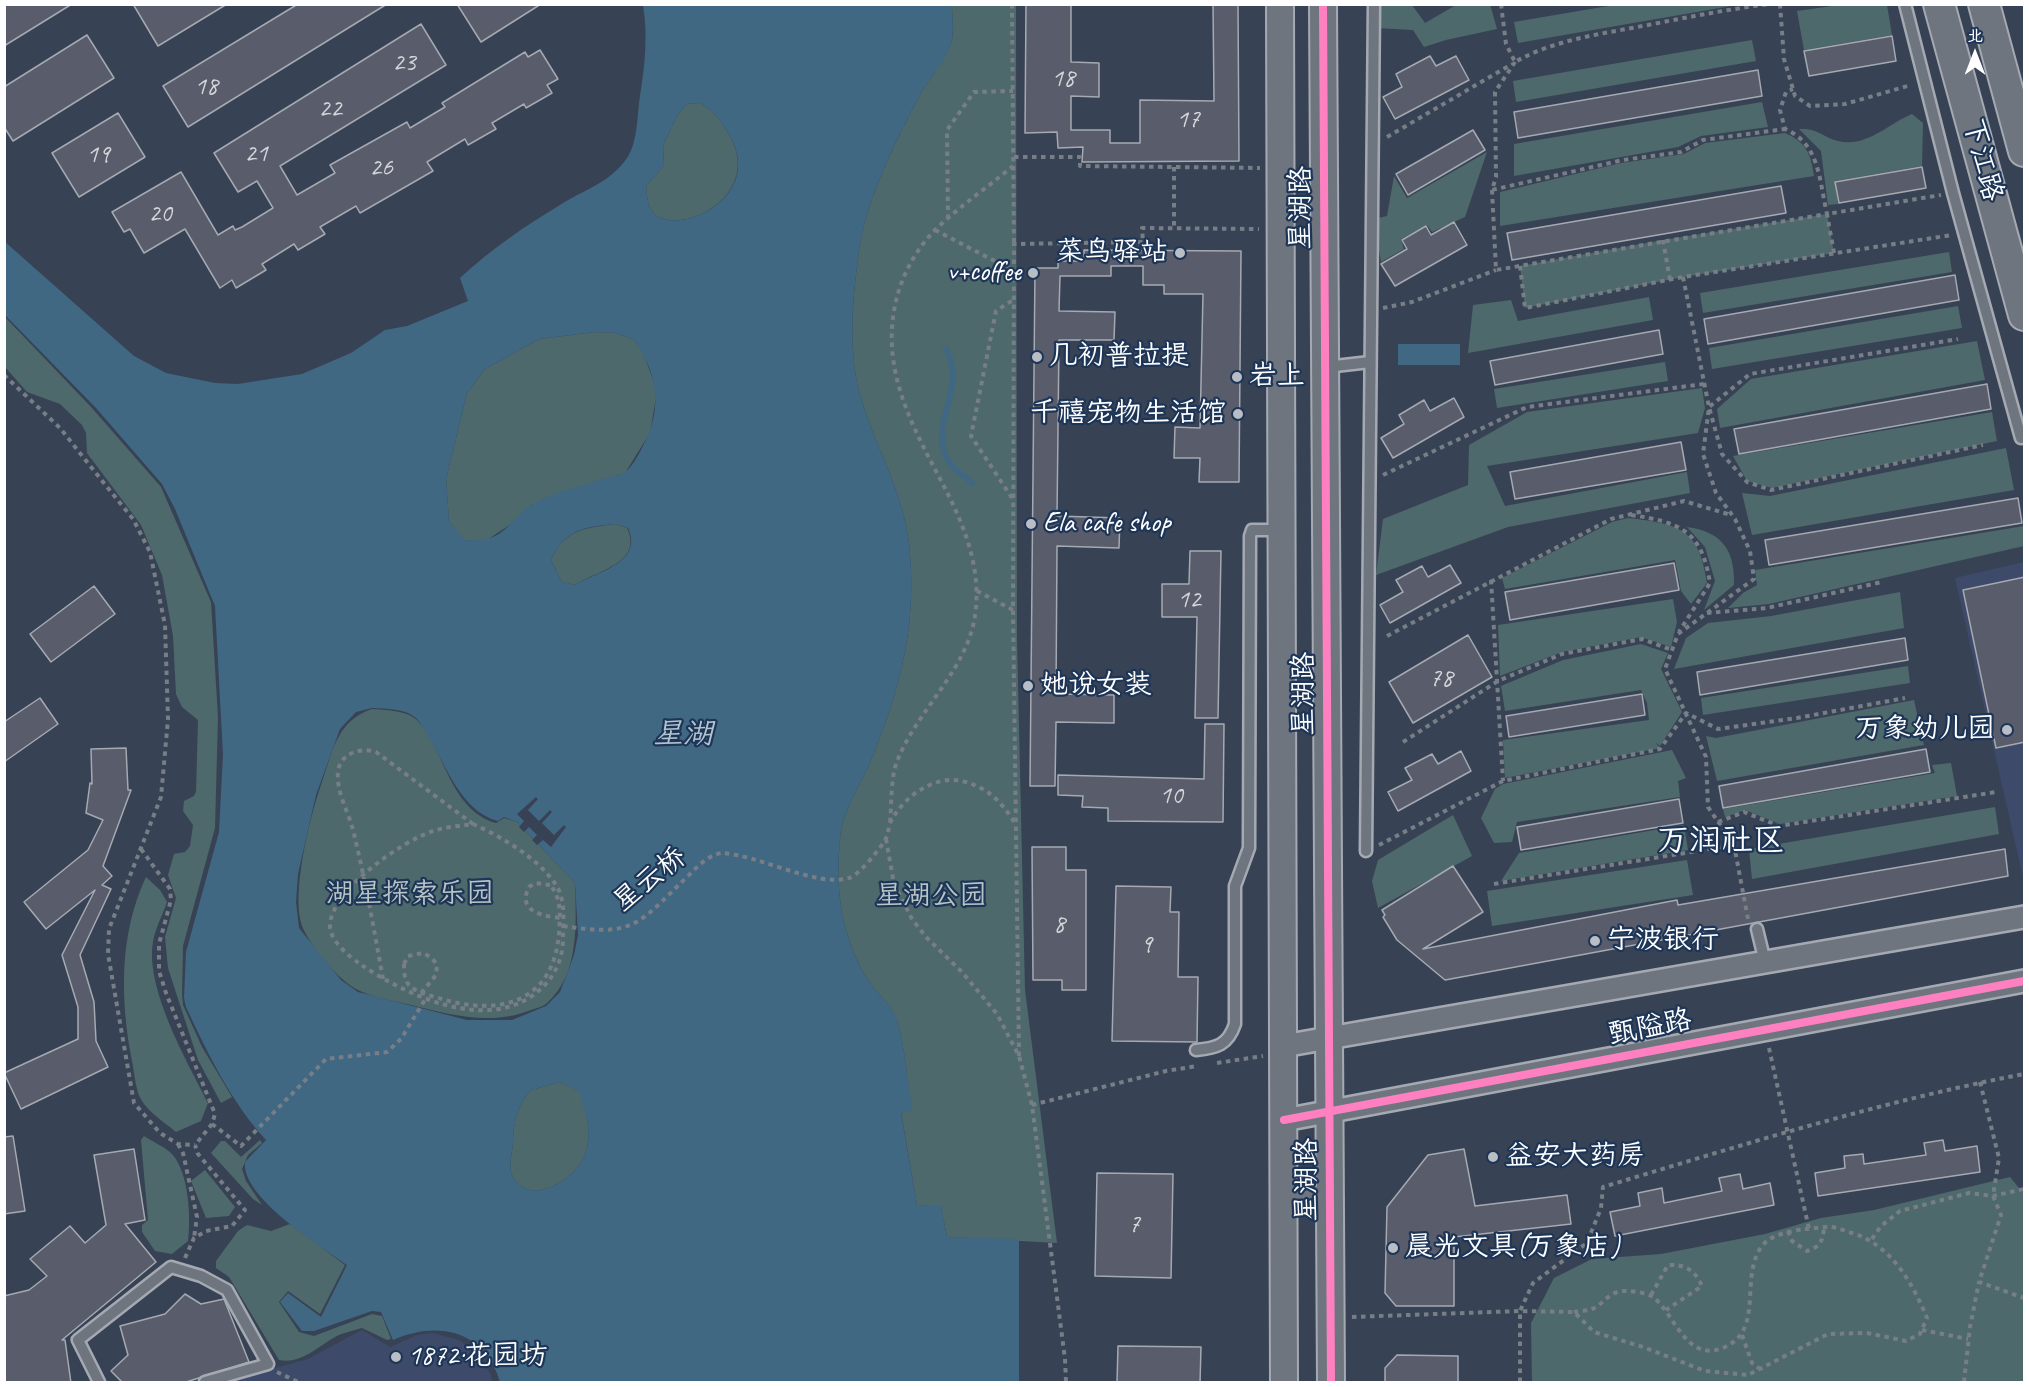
<!DOCTYPE html>
<html>
<head>
<meta charset="utf-8">
<style>
	body { margin:0 }
	#map { position:relative; width:2029px; height:1387px; overflow:hidden; background:#384255; font-family:Caveat,"LXGW WenKai TC",sans-serif }
	canvas { display:block }
	.frame { position:absolute; inset:0; border:6px solid #fff; pointer-events:none }
	.north { position:absolute; left:1945px; top:24px; width:60px; height:60px; -webkit-text-stroke:4px #1d3557; paint-order:stroke; rotate:0deg; font-size:16px; font-weight:700; line-height:24px; text-align:center; color:#fff }
	.north::after { content:''; display:block; margin:auto; width:21px; height:27px; background:#fff; clip-path:polygon(50% 0,100% 100%,50% 72%,0 100%) }
</style>
</head>
<body>
<div id="map">
<canvas width="2029" height="1387"></canvas>
<div class="frame"></div>
<div class="north">北</div>
</div>
<script>
const ctx = document.querySelector('canvas').getContext('2d');
ctx.lineJoin = 'round';
function paint(path, color) {
  ctx.fillStyle = color;
  ctx.fill(path, 'evenodd');
}
function stroke(path, color, width, dash) {
  ctx.strokeStyle = color;
  ctx.lineWidth = width;
  ctx.lineCap = dash ? 'butt' : 'round';
  ctx.setLineDash(dash || []);
  ctx.stroke(path);
}
function write(font, color, halo, rows, align = 'center') {
  ctx.font = font + ' Caveat,"LXGW WenKai TC",sans-serif';
  ctx.lineWidth = 4.5;
  ctx.setLineDash([]);
  ctx.textBaseline = 'middle';
  ctx.strokeStyle = halo;
  ctx.fillStyle = color;
  for (const [text, x, y, turn = 0] of rows) {
    ctx.save();
    ctx.translate(x, y);
    ctx.rotate((+turn || 0) * Math.PI / 180);
    ctx.textAlign = isNaN(turn) ? turn : align;
    if (halo) ctx.strokeText(text, 0, 0);
    ctx.fillText(text, 0, 0);
    ctx.restore();
  }
}
const built = new Path2D(`
	M2024,562V882L1955,578Z
	M362,1330L390,1347L417,1335L433,1333L459,1340L479,1355L491,1375L492,1382H225L308,1359Z`);
const green = new Path2D(`
	M1490,4L1497,29L1446,40L1424,47L1413,30L1376,28L1378,5H1412L1425,23L1456,5Z
	M952,5H1016L1017,639L1025,990L1057,1243L947,1237L941,1207L917,1205L901,1112L912,1110C907,1081 905,1044 896,1018C891,1004 876,993 868,980C841,937 835,889 840,840C842,810 861,785 872,758C900,689 916,629 910,554C906,494 877,453 861,398C848,355 852,303 858,259C864,202 894,145 920,95C928,80 949,55 952,40C954,29 952,16 952,5Z
	M1614,5V4L1737,5L1518,43L1514,22Z
	M1839,5H1887L1892,35L1804,50L1797,11Z
	M1752,40L1756,61L1516,102L1513,81Z
	M1762,102L1768,127L1701,136L1678,147L1514,176V144Z
	M700,103C714,110 719,119 728,133C768,198 674,239 653,212C647,205 647,194 646,186L663,167L664,143L678,114L687,104Z
	M1912,114L1923,123L1922,166L1835,181L1838,204L1828,205L1821,151L1799,129C1818,128 1822,137 1838,141C1866,148 1888,124 1912,114Z
	M1785,133C1806,142 1811,154 1814,176L1500,226V192L1621,163L1684,154L1705,143Z
	M1487,152L1465,217L1432,232L1427,225L1401,239L1404,249L1381,262L1374,219L1387,216L1394,176L1407,198Z
	M1827,214L1834,253L1683,277L1525,308L1520,266L1663,240Z
	M1949,252L1952,272L1703,313L1700,293Z
	M1649,297L1653,320L1468,353L1473,305L1511,300L1518,321Z
	M1958,306L1962,328L1712,369L1709,348Z
	M5,317L92,408L161,487L211,602L218,717L215,828L183,946L182,994L183,1005L202,1047L232,1097L221,1103L198,1060L168,968L165,937L176,898L168,875L174,854L185,852L190,846L193,825L183,811L184,801L194,796L196,792L198,720L182,707L176,694L173,636L162,575L141,525L87,453L86,433L82,425L60,404L27,392L5,367Z
	M595,332L616,333L633,339L643,352L657,391L650,433L625,473L531,505L511,524L484,542L464,540L449,521L446,479L467,393L485,369L539,339Z
	M1977,341L1985,380L1720,428L1717,409L1751,379Z
	M1665,362L1668,381L1497,408L1494,389Z
	M1702,388L1705,408L1698,433L1487,466L1505,506L1687,472L1690,493L1508,527L1376,575L1383,519L1468,485L1469,445L1527,412Z
	M1992,412L1997,441L1772,488L1747,481L1733,456Z
	M2006,448L2014,490L1752,535L1742,493L1770,496Z
	M1628,518C1679,524 1699,528 1707,583L1691,604L1681,591L1675,560L1505,589L1502,578L1612,522Z
	M616,524L627,528C644,563 596,571 575,585L562,582L551,560C565,529 584,528 616,524Z
	M2024,526V546L1769,604L1728,608L1743,593L1757,585L1755,570Z
	M1687,527C1723,532 1735,551 1734,585L1704,610L1715,581L1705,547Z
	M1900,592L1904,628L1674,669L1686,638L1708,623L1771,616Z
	M1673,599L1677,622L1671,647L1641,637L1562,652L1500,676L1498,625Z
	M1641,644L1668,653L1661,669L1682,712L1660,746L1655,742L1660,748L1505,778L1503,740L1649,720L1647,703L1641,690L1505,711L1501,686L1563,660Z
	M1908,666L1910,683L1703,715L1701,698Z
	M1914,700L1924,745L1717,781L1706,736L1716,738Z
	M372,709C385,710 406,710 417,720C445,750 450,810 496,823L504,818L517,822L575,883C576,922 580,974 547,1003C543,1007 536,1008 531,1010C490,1026 452,1015 411,1005C394,1001 374,998 358,990C339,981 310,946 302,926C291,894 309,820 320,788C332,755 335,721 372,709Z
	M1672,750L1686,778L1678,781L1680,797L1517,822L1512,842L1494,843L1481,818L1495,789L1503,784Z
	M1951,763L1957,796L1780,824L1745,810L1725,817L1723,809L1935,773L1932,765Z
	M1995,807L1999,834L1752,879L1749,849Z
	M1453,815L1472,856L1378,908L1372,881L1378,860Z
	M1684,825L1688,850L1501,881L1519,853Z
	M1687,860L1693,895L1492,926L1487,891Z
	M146,877L160,890L167,902C163,914 157,925 154,937C142,984 187,1061 208,1103L201,1121L176,1132C163,1121 144,1110 138,1093C135,1083 134,1071 132,1061C120,1000 119,934 146,877Z
	M560,1082L579,1091C586,1112 593,1132 585,1154C577,1179 530,1208 513,1177C507,1167 513,1153 513,1141C513,1124 518,1103 531,1090Z
	M144,1136C153,1142 165,1147 172,1154C189,1173 191,1217 188,1241L172,1254L155,1251L142,1232V1225L148,1220L141,1140Z
	M260,1140L262,1143L248,1155L242,1169L246,1181L262,1205L253,1199L211,1153L221,1141H225L241,1157Z
	M205,1170L235,1207L229,1216L206,1218L191,1181Z
	M2010,1177L2024,1194V1382H1532L1531,1323L1554,1278L1592,1259L1661,1254L1765,1234L1821,1218L1874,1210Z
	M290,1224L345,1265L320,1314L288,1291L279,1302L299,1332L314,1336L372,1314L382,1316L391,1339L387,1340L362,1328C355,1330 346,1332 339,1335C320,1344 302,1365 279,1360L229,1277L216,1268V1261L238,1231L247,1225L271,1231Z`);
const water = new Path2D(`
	M643,5H952C952,16 954,29 952,40C950,55 928,80 920,95C894,145 864,202 858,259C852,303 848,355 861,398C877,453 906,494 910,554C916,629 900,689 872,758C861,785 842,810 840,840C835,889 841,937 868,980C876,993 891,1004 896,1017C905,1044 907,1081 913,1110L901,1113L917,1205L941,1206L947,1237L1019,1239V1382H500C485,1331 439,1320 393,1340L381,1312L372,1311L314,1331H302L280,1302L288,1293L321,1317L347,1265C320,1246 241,1197 245,1162L266,1140C231,1102 208,1054 186,1007L184,998L186,952L219,832L223,755L215,606L175,509L162,484L96,408L5,315L4,241L134,356L166,373L215,383L238,384L302,374L351,353L385,330L407,326L468,301L460,278C491,249 524,227 560,205C583,190 610,183 627,158C638,142 637,115 640,96C645,64 648,36 643,5ZM700,103C714,110 719,119 728,133C769,198 674,239 653,212C647,205 647,194 646,186L663,167L664,143L678,114L687,104ZM595,332L616,333L633,339C658,372 663,409 643,446C639,454 632,467 625,472C620,476 609,477 603,479C581,486 559,491 538,501C506,517 510,544 465,540L449,521L446,479L467,393L485,369L539,339ZM616,524L628,528C644,563 596,572 575,585L562,582L551,560C565,529 584,527 616,524ZM372,708C387,709 404,708 416,718C421,723 425,732 429,738C446,766 462,812 498,821L504,817L517,822L575,883L578,935L574,955L560,992L546,1006L512,1020H467L358,992L341,980L299,928L296,902L298,874L316,795L340,729L356,712ZM560,1082L578,1091C586,1112 593,1132 585,1154C577,1179 530,1208 513,1177C507,1167 513,1153 513,1141C513,1124 518,1103 531,1090Z
	M1398,344H1460V365H1398Z`);
const pier = new Path2D(`
	M536,797L538,799L528,810L539,821L550,810L552,812L542,823L554,835L564,825L566,827L551,847L543,840L537,845L532,840L537,835L529,827L524,832L519,827L524,821L517,814Z`);
const stream = new Path2D(`
	M946,349C968,389 926,425 949,462C954,471 966,475 972,484`);
const building = new Path2D(`
	M4,4H72L4,46Z
	M133,4H227L158,46Z
	M298,4H387L188,127L163,86Z
	M457,4H541L481,42Z
	M1026,4H1071V62L1099,63V97L1071,96V130H1110V143H1140V100L1214,101L1213,4H1238L1239,161L1082,162L1083,147L1058,148L1057,132L1025,133Z
	M421,24L446,65L280,166L297,195L335,173L330,165L407,122L410,128L445,107L442,103L525,52L528,57L540,50L558,79L547,85L552,93L526,108L524,104L492,123L496,129L468,145L465,139L427,162L433,171L360,213L356,206L320,227L325,234L298,250L294,244L262,264L266,270L236,288L232,280L220,288L185,229L144,253L130,229L124,232L112,212L181,172L218,235L233,226L235,230L242,227L273,208L257,181L238,192L214,153Z
	M87,35L114,78L13,141L4,127V87Z
	M1892,36L1896,61L1809,76L1804,51Z
	M1430,56L1436,66L1456,56L1469,80L1395,119L1383,97L1402,87L1396,74Z
	M1758,70L1762,96L1518,138L1514,112Z
	M118,113L145,157L79,197L52,153Z
	M1473,130L1485,150L1408,195L1396,174Z
	M1922,167L1926,188L1839,203L1835,182Z
	M1781,186L1786,213L1512,260L1507,233Z
	M1454,222L1467,245L1395,286L1381,264L1407,249L1402,240L1426,226L1431,235Z
	M1084,250L1241,251L1239,482H1199L1200,458H1174L1175,427L1200,428L1203,294H1164V285H1143V266H1111V276H1060L1059,311L1115,312L1114,340H1059L1057,516L1120,518L1119,548L1057,546L1056,694L1114,695V723L1056,722L1055,786H1030L1035,268H1058V261H1084Z
	M1955,275L1959,300L1708,344L1704,319Z
	M1659,330L1663,354L1495,385L1490,361Z
	M1987,384L1991,409L1739,454L1734,429Z
	M1454,398L1464,417L1393,458L1381,438L1404,424L1399,415L1424,400L1430,411Z
	M1681,442L1686,470L1515,499L1510,472Z
	M2018,498L2022,523L1769,565L1765,540Z
	M1190,551H1221L1218,718H1195L1197,617H1162V584H1189Z
	M1674,563L1679,590L1510,620L1505,592Z
	M1450,565L1461,583L1390,623L1380,605L1403,592L1396,580L1422,566L1428,577Z
	M2025,577V742L1996,748L1963,590Z
	M94,586L115,614L51,662L30,634Z
	M1468,635L1492,677L1413,723L1389,682Z
	M1905,638L1908,660L1700,695L1697,672Z
	M1642,694L1645,715L1509,737L1506,716Z
	M40,698L58,724L4,762V722Z
	M1205,724H1224L1223,822L1108,821V808L1082,807L1083,796L1058,795V775L1204,779Z
	M126,748L128,790H131L103,866L112,876L102,885L111,889L80,955L94,1002L96,1041L108,1067L21,1109L4,1073L78,1039V1007L62,955L95,890L46,929L24,902L88,850L103,820L86,813L90,783L92,784L91,749Z
	M1926,749L1930,772L1723,808L1719,786Z
	M1461,751L1471,771L1398,811L1388,792L1412,780L1405,768L1432,754L1438,764Z
	M1679,799L1683,823L1521,850L1517,827Z
	M1032,847H1066V870H1086V990H1062V980H1033Z
	M2005,849L2008,876L1445,980L1397,940L1383,917L1385,915L1382,910L1453,866L1483,912L1423,949L1677,900L1678,905Z
	M1116,886L1171,887L1170,912H1179L1178,977H1198L1197,1042L1112,1041Z
	M13,1136L25,1211L4,1214V1137Z
	M1943,1140L1945,1151L1977,1146L1980,1172L1818,1196L1815,1173L1845,1168L1844,1156L1863,1154L1864,1164L1926,1155L1924,1143Z
	M134,1149L145,1220L125,1224L156,1262L62,1340H65L71,1383H4V1296L29,1290L47,1276L30,1259L70,1226L85,1243L106,1225L94,1155Z
	M1464,1149L1475,1206L1567,1195L1571,1224L1454,1237V1306H1396L1385,1293L1387,1207L1428,1155Z
	M1097,1173L1173,1174L1171,1278L1095,1276Z
	M1740,1174L1743,1189L1770,1183L1774,1205L1615,1236L1610,1212L1640,1206L1638,1193L1662,1188L1664,1203L1722,1191L1719,1178Z
	M185,1294L201,1304L224,1299L249,1362L183,1383H123L111,1371L128,1355L120,1326L165,1314Z
	M1118,1346L1201,1347L1200,1383H1117Z
	M1397,1355L1458,1356V1383H1385V1368Z`);
const path = new Path2D(`
	M1012,4L1014,244
	M1501,4L1506,44L1515,62C1556,39 1602,34 1648,25C1689,17 1729,9 1770,4
	M1780,4L1784,59L1795,96L1810,106L1845,104L1911,85
	M1515,62L1495,92L1496,177L1492,190L1623,160L1681,152L1703,140L1785,129
	M1387,137L1512,64
	M1014,157H1080V166L1260,168
	M1174,167V228
	M1492,190L1496,270L1827,214C1819,180 1820,144 1785,129L1780,110L1786,92L1793,89
	M948,219L947,130L974,92L1013,91
	M935,230L1014,271
	M1663,240L1670,280
	M1834,253L1827,214L1941,195
	M1520,266L1525,308L1683,277L1952,235
	M1683,277L1709,407L1722,454L1747,482L1771,490L1983,445
	M1383,308L1412,302L1496,270
	M4,375L60,428L103,482L133,519L150,552L165,625L168,719L161,797L109,929L108,954L134,1103L160,1133L178,1144L195,1145
	M1383,475L1527,407L1704,384
	M1012,498L971,436L996,311L1013,300
	M1631,515C1680,522 1702,531 1710,583L1679,632
	M1491,580L1503,781
	M977,591L1013,610
	M1707,613L1767,608L1882,582
	M1387,636L1611,519L1684,501L1731,515
	M1403,742L1498,681L1562,654L1642,639L1672,650
	M890,822C892,803 890,777 898,759C919,707 972,666 976,607C980,559 960,516 938,475C906,415 878,358 899,290C906,268 919,246 936,229C960,206 988,187 1013,166
	M1718,822L1744,812L1779,826L1996,792
	M473,824C502,837 538,858 556,885C566,900 563,921 563,938C563,960 554,979 536,993C485,1033 406,995 360,964C349,956 330,941 330,926C330,891 402,841 433,831C445,827 460,826 473,824Z
	M886,839L894,884L912,919L927,938L962,972L997,1014L1019,1056L1032,1105L1065,1359L1066,1382
	M1379,845L1503,781L1660,749L1686,713L1718,729L1797,718L1905,698
	M141,849L170,889L171,900L159,944V971L166,993L215,1114L212,1124L195,1145
	M1494,884L1734,845
	M550,885L535,883L529,887C516,912 545,917 563,918
	M1748,919L1734,845L1708,807L1706,757L1665,669L1678,634L1754,579L1750,551L1735,519L1716,493L1703,454L1709,407L1750,374L1958,339
	M563,926C635,937 637,925 687,877C697,867 707,856 721,853C757,854 817,888 849,878C859,875 882,847 886,838C889,833 888,826 891,821C904,797 933,775 962,781C989,788 1002,802 1016,825
	M404,964L408,956L423,953L432,958L437,965L436,975L419,996
	M383,979C374,929 365,879 353,830C348,811 336,791 338,772C340,753 361,747 376,752L473,824
	M1769,1048L1809,1229
	M1019,1056L1013,610L1014,244L1143,242L1142,228L1259,229
	M1217,1063L1263,1056
	M1980,1082L1999,1158L1993,1196L2001,1215L1979,1282L2024,1298
	M1032,1105L1166,1071L1197,1066
	M212,1124L241,1146L326,1059L387,1052L401,1039L426,998
	M178,1144L183,1153L197,1217L194,1238
	M1788,1231L1792,1241L1807,1251C1820,1247 1823,1241 1824,1227
	M1872,1239L1881,1226L1900,1211L1969,1193L1993,1196L2024,1189
	M185,1258L194,1238L206,1231L232,1226L245,1210L198,1154L195,1145
	M1651,1295L1668,1265C1685,1264 1695,1270 1702,1286L1666,1310
	M1352,1317L1520,1311L1574,1312L1594,1332L1643,1347L1705,1371L1748,1375L1828,1334L1867,1333L1906,1341L1920,1334L1927,1318C1912,1282 1891,1245 1852,1233C1845,1231 1837,1227 1830,1227C1821,1227 1812,1229 1803,1229C1791,1231 1770,1235 1762,1246C1738,1278 1767,1333 1720,1349C1685,1360 1674,1313 1653,1297C1647,1293 1634,1291 1627,1291C1608,1290 1604,1305 1592,1309C1587,1311 1580,1311 1574,1312
	M1922,1330L1968,1339
	M1742,1335L1752,1363L1760,1369
	M277,1372L298,1382
	M1520,1382V1311L1533,1283L1587,1243L1601,1208L1603,1187C1742,1145 1882,1101 2024,1074
	M1964,1382L1970,1327L1979,1282`);
const service = new Path2D(`
	M1905,4L1953,193L2021,438
	M1326,367L1370,362
	M1366,851L1374,4
	M1757,929L1765,962
	M1196,1050C1217,1048 1228,1045 1235,1024V886L1249,848L1250,536L1252,530H1281
	M99,1382L78,1340L171,1267L201,1276L227,1290L268,1364L205,1382`);
const minor = new Path2D(`
	M1283,1046L2024,917
	M1284,1120L2024,981`);
const tertiary = new Path2D(`
	M1280,4L1284,1382
	M1323,4L1331,1382
	M1284,1201L1330,1199`);
const secondary = new Path2D(`
	M1939,4L2024,315
	M1984,4L2024,151`);
const pathBridge = new Path2D(`
	M404,964C404,971 404,980 409,985C416,993 433,996 442,999C501,1017 554,1001 559,933C560,916 562,898 550,885`);
const cycleway = new Path2D(`
	M1323,4L1331,1382
	M1284,1120L2024,981`);
const markers = [
	[1180,253,6,"#b9bdc4"],
	[1033,273,6,"#b9bdc4"],
	[1037,357,6,"#b9bdc4"],
	[1237,377,6,"#b9bdc4"],
	[1238,414,6,"#b9bdc4"],
	[1031,524,6,"#b9bdc4"],
	[1028,686,6,"#b9bdc4"],
	[2007,730,6,"#b9bdc4"],
	[1595,941,6,"#b9bdc4"],
	[1493,1157,6,"#b9bdc4"],
	[1393,1248,6,"#b9bdc4"],
	[396,1357,6,"#b9bdc4"]
];
const numberNames = [
	["23",404,63],
	["18",1063,79],
	["18",206,87],
	["22",330,109],
	["17",1188,120],
	["21",256,154],
	["19",98,155],
	["26",381,168],
	["20",160,214],
	["12",1189,600],
	["78",1441,679],
	["10",1171,796],
	["8",1059,925],
	["9",1146,945],
	["7",1134,1225]
];
const streetNames = [
	["下江路",1982,160,75],
	["星湖路",1302,208,-90],
	["星湖路",1305,694,-90],
	["星云桥",650,880,-39],
	["甄隘路",1650,1028,-11],
	["星湖路",1308,1180,-90]
];
const poiNames = [
	["菜鸟驿站",1168,253,"right"],
	["v+coffee",1021,273,"right"],
	["几初普拉提",1049,357],
	["岩上",1249,377],
	["千禧宠物生活馆",1226,414,"right"],
	["Ela cafe shop",1043,524],
	["她说女装",1040,686],
	["万象幼儿园",1995,730,"right"],
	["宁波银行",1607,941],
	["益安大药房",1505,1157],
	["晨光文具(万象店)",1405,1248],
	["1872·花园坊",408,1357]
];
const parkNames = [
	["湖星探索乐园",410,895],
	["星湖公园",931,897]
];
const waterNames = [
	["星湖",683,735]
];
const quarterNames = [
	["万润社区",1721,842]
];
paint(built, '#3e4a69');
paint(green, '#4d696b');
paint(water, '#406883');
paint(pier, '#384255');
stroke(stream, '#406883', 6);
paint(building, '#585c6b');
stroke(building, '#a5aab2', 1.5);
stroke(service, '#a5aab2', 15);
stroke(minor, '#a5aab2', 26);
stroke(tertiary, '#a5aab2', 30);
stroke(secondary, '#a5aab2', 34);
stroke(path, '#777e86', 4, [4.5, 4.5]);
stroke(service, '#6f757e', 10);
stroke(minor, '#6f757e', 21);
stroke(tertiary, '#6f757e', 26);
stroke(secondary, '#6f757e', 30);
stroke(pathBridge, '#777e86', 4, [4.5, 4.5]);
stroke(cycleway, '#ff80c0', 8);
for (const [x, y, r, color] of markers) {
  const dot = new Path2D();
  dot.arc(x, y, r, 0, 2 * Math.PI);
  ctx.fillStyle = color;
  ctx.fill(dot);
  stroke(dot, '#1d3557', 2);
}
write('26px', '#d5d6da', null, numberNames);
write('28px', '#fff', '#1d3557', streetNames);
write('28px', '#fff', '#1d3557', poiNames, 'left');
write('28px', '#b9c5c5', '#1d3557', parkNames);
write('italic 30px', '#b3c4cf', '#1d3557', waterNames);
write('32px', '#fff', '#1d3557', quarterNames);
</script>
</body>
</html>
